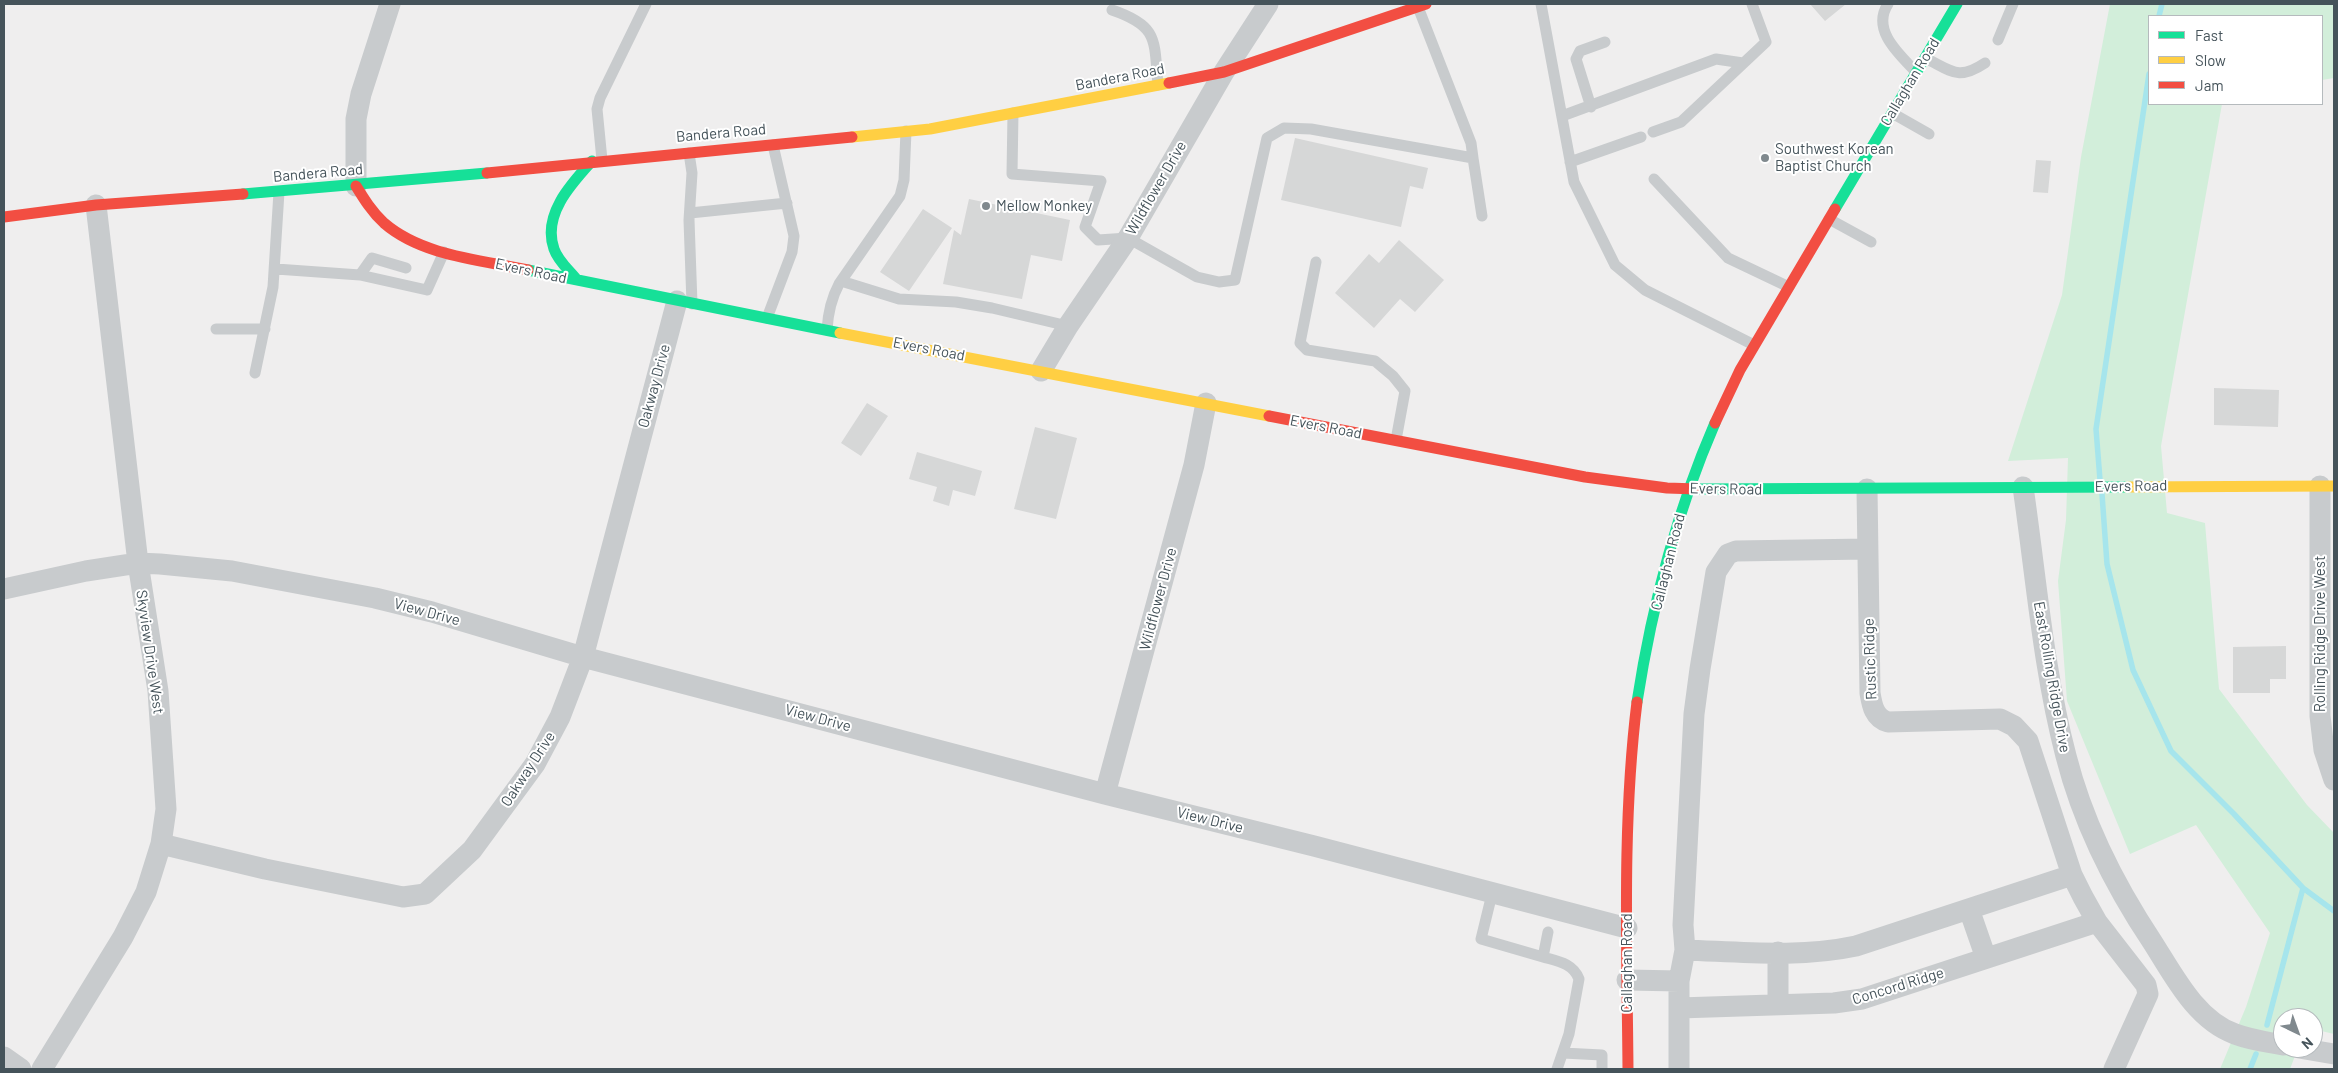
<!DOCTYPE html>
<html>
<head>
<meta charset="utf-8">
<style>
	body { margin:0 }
	#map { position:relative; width:2338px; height:1073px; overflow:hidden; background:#efeeee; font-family:Barlow,sans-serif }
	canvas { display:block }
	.frame { position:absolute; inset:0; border:5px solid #45535a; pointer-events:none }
	.legend { position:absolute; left:2148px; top:15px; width:175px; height:90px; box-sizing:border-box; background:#fff; border:1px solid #b5babd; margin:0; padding:6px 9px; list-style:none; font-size:15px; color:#45535a }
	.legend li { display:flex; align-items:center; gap:10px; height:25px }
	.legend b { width:25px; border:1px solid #b5babd }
	.north { position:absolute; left:2273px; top:1008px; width:50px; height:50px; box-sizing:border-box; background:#fff; border:1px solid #b5babd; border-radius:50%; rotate:138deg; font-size:14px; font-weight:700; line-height:20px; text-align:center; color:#45535a }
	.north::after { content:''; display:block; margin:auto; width:18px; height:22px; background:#80898e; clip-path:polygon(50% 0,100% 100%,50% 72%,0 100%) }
</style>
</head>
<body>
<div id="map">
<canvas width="2338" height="1073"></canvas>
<div class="frame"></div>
<ul class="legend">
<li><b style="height:6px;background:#16e098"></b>Fast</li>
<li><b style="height:6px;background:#ffcf43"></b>Slow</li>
<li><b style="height:6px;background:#f24e42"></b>Jam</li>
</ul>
<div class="north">N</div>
</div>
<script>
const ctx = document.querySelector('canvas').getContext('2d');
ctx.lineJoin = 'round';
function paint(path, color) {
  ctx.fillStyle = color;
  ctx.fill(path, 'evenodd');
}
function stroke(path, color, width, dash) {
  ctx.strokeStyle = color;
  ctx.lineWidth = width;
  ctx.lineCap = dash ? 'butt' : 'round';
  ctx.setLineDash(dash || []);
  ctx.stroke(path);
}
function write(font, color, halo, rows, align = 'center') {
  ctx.font = font + ' Barlow,sans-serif';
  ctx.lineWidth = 4;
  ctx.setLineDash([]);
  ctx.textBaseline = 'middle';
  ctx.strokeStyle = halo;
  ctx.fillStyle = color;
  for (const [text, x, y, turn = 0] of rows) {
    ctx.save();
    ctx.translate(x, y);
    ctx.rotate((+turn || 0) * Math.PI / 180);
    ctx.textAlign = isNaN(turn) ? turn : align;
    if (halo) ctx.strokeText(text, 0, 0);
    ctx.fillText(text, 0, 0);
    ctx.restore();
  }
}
const green = new Path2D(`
	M2110,4H2334V78L2322,80V16H2149V104H2222L2161,446L2167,513L2205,523L2219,689L2307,805L2334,833V1034L2313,1029V1018H2283V1048H2298L2290,1069H2220L2246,1007L2270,933L2196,825L2130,854L2067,701L2058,581L2066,520L2068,458L2008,461L2062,295L2081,157Z`);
const stream = new Path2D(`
	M2159,16L2162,4
	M2100,480L2096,429L2149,74
	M2102,494L2107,564L2133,670L2171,751L2234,814L2303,888L2334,911
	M2267,1025L2303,888
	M2250,1069L2256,1054`);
const building = new Path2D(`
	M1810,4H1846L1825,21Z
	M1295,138L1428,168L1423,189L1410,186L1401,227L1281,200Z
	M2036,160L2051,161L2048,193L2033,192Z
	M969,199L1070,220L1062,261L1031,255L1022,299L943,284L954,230L961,235Z
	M923,209L952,228L909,291L880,272Z
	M1399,240L1444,280L1415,312L1400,299L1374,328L1335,293L1369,254L1379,263Z
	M2214,388L2279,390L2278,427L2214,425Z
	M867,403L888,416L861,456L841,443Z
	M1035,427L1077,438L1056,519L1014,509Z
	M917,452L982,471L975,496L953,490L949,506L933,501L937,487L909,479Z
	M2286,646V679H2270V693H2233V647Z`);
const lane = new Path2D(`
	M1541,4L1574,182L1615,265L1645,290L1754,345
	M1888,4C1871,30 1899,54 1916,72
	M1112,10C1159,26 1154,40 1158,85
	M1998,40L2013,4
	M1925,58C1952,71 1958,81 1985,63
	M1591,107L1576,59L1580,51L1605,42
	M1013,113L1012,174L1101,181L1085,227L1098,240L1128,238L1197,277L1219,282L1235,280L1267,138L1284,128L1311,129L1473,158L1471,143L1418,7
	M1892,113L1929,134
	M1562,116L1716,59L1743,63
	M1653,132L1681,122L1766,42L1752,4
	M689,153L692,173L689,220L692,304
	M1473,158L1482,216
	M602,160L597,109L600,98L646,4
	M1570,162L1641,137
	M1654,179L1728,258L1789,287
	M690,213L787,203
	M1829,219L1871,242
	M1316,262L1300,343L1307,350L1375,361L1393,376L1405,391L1396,440
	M276,269L360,275L427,290L444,252
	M360,275L372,258L406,268
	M841,281L899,299L956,302L992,308L1068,326
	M767,318L792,252L794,236L773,145
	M216,329H265
	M827,330C828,312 831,299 839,284L900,196L904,180L906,131
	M255,373L273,287L279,192
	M1492,894L1481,939L1543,957L1548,932
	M1543,957C1557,961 1573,963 1579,979L1569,1034L1557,1069
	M1563,1053L1602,1055V1069`);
const street = new Path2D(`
	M356,186V119L361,94L390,4
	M1041,371L1068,326L1128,238L1224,72L1268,4
	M2320,486V716L2324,750L2334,780
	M2023,487C2036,576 2043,668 2066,756C2083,823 2115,886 2153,943C2174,976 2196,1020 2235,1034C2251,1040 2267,1042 2283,1045
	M1867,489L1870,693C1872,705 1874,718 1888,722L2000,719L2014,726L2028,741L2072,875L2083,897L2097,922L2146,985L2148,994L2114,1069
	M4,589L86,571L138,563L160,564L232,571L375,598L432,612L583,657L1105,794L1314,846L1627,928
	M1105,794L1194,465L1206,403
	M161,844L265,869L403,897L425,894L472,850L535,764L560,717L583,657L677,301
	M1969,909L1986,958
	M1685,950C1742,952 1800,958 1856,946L2072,875
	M1627,980L1679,981
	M1778,1003V952
	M1679,1008L1834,1003L1862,999L2097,922
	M2299,1048L2334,1054
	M4,1057L21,1069
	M42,1069L123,937L146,892L161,844L166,809L158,691L138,563L96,205
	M1679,1069V981L1685,950L1683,925L1694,714L1700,669L1716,572L1728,554L1736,551L1867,549`);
const fast = new Path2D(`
	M243,194L487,173
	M1835,209L1957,4
	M528,270L840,333
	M577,280C569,270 558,261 554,249C542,215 571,184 592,161
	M1697,489L2127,487
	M1637,702C1652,605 1676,513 1715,423`);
const slow = new Path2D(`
	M852,137L930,129L1169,83
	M840,333L1269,416
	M2127,487L2334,486`);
const jam = new Path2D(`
	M1169,83L1224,72L1426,4
	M487,173L852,137
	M356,186C364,199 372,212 384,223C422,256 481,260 528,270
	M4,217L96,205L243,194
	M1269,416L1585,477L1667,488L1697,489
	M1715,423L1740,370L1835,209
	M1628,1069C1627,947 1622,823 1637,702`);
const markers = [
	[1765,158,5,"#80898e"],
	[986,206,5,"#80898e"]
];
const streetNames = [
	["Bandera Road",1120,77,-11],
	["Callaghan Road",1910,82,-59],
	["Bandera Road",721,133,-5],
	["Bandera Road",318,173,-5],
	["Wildflower Drive",1156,188,-60],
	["Evers Road",531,271,12],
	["Evers Road",929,349,11],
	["Oakway Drive",654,386,-75],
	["Evers Road",1326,427,11],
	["Evers Road",2131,486,-1],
	["Evers Road",1726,489,1],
	["Callaghan Road",1668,562,-76],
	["Wildflower Drive",1158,599,-75],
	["View Drive",427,612,15],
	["Rolling Ridge Drive West",2320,634,-90],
	["Skyview Drive West",150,652,82],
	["Rustic Ridge",1870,659,-92],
	["East Rolling Ridge Drive",2052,677,80],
	["View Drive",818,718,15],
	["Oakway Drive",528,769,-57],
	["View Drive",1210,820,14],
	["Callaghan Road",1627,963,-90],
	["Concord Ridge",1898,986,-17]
];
const poiNames = [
	["Southwest Korean",1775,149],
	["Baptist Church",1775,166],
	["Mellow Monkey",996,206]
];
paint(green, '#d2eeda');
stroke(stream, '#a6e5ec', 5.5);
paint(building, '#d6d7d7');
stroke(lane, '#c8cbcd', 11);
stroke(street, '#c8cbcd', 21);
stroke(fast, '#16e098', 11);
stroke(slow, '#ffcf43', 11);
stroke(jam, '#f24e42', 11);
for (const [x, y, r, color] of markers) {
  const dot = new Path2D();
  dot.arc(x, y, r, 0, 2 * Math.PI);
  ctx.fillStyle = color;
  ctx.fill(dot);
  stroke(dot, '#fff', 2);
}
write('15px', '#45535a', '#fff', streetNames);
write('15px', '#45535a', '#fff', poiNames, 'left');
</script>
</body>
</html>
